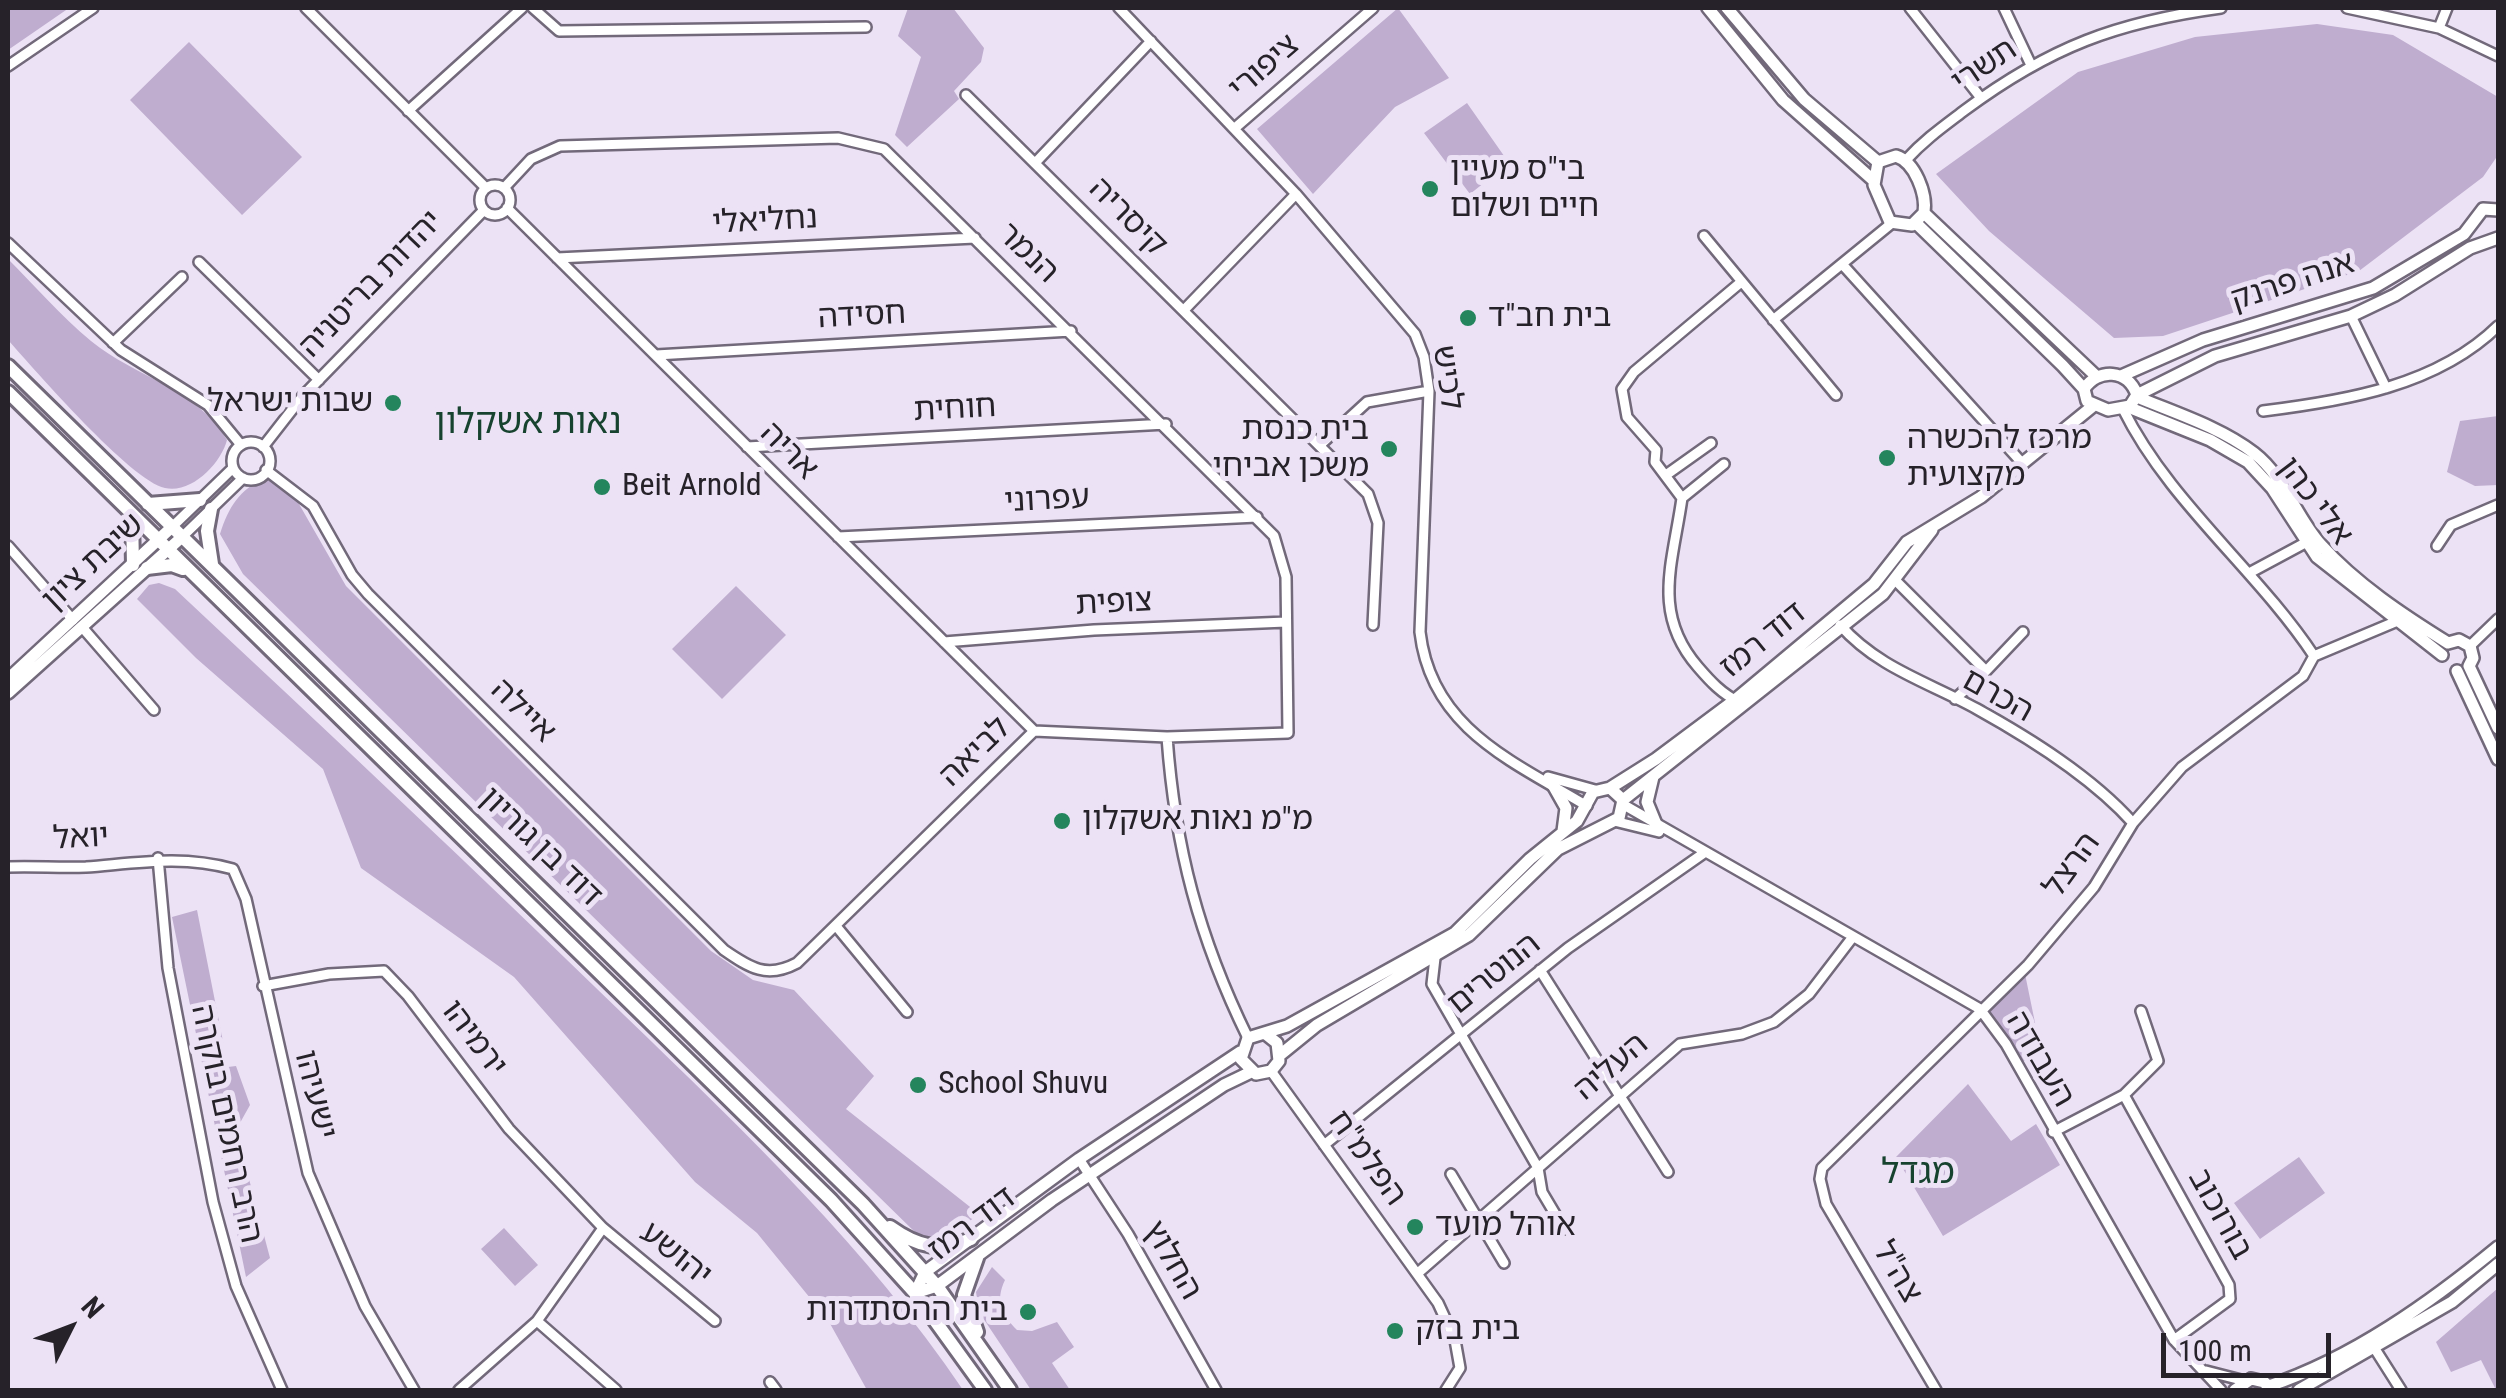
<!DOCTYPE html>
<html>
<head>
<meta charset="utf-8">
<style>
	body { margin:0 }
	#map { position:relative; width:2506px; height:1398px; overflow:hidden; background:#ece2f5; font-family:"Roboto Condensed",sans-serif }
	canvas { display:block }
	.frame { position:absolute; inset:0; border:10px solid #262229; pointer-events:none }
	.north { position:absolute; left:20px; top:1278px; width:100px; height:100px; -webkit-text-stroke:8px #ece2f5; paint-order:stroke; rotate:48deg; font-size:28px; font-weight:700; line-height:40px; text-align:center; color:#262229 }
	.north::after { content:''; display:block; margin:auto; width:35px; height:45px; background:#262229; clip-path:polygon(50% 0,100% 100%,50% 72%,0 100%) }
	.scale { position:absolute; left:2161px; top:1333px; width:170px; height:45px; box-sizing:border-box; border:5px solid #262229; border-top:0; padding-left:12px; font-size:30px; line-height:35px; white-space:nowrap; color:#262229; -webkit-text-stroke:8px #ece2f5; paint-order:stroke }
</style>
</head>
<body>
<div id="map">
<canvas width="2506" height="1398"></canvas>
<div class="frame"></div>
<div class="north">N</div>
<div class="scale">100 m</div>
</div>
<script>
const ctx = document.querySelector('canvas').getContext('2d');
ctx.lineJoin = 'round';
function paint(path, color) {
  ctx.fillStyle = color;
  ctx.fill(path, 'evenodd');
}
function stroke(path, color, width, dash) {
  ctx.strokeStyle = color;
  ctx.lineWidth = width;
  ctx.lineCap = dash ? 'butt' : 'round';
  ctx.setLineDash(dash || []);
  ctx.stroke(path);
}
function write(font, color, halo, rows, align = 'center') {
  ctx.font = font + ' "Roboto Condensed","Noto Sans Hebrew",sans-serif';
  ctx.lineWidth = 10;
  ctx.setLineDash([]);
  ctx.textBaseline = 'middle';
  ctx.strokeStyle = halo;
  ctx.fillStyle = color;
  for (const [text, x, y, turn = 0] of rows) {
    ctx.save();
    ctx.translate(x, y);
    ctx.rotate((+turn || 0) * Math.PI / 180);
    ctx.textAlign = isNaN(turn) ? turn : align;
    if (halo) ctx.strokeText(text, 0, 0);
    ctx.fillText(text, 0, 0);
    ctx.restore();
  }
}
const green = new Path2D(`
	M8,8H69L8,50Z
	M908,8H953L984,48L981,62L954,91L959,99L907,147L895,135L921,57L898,36Z
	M1398,8L1449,78L1395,107L1313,194L1257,129Z
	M2317,24L2393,35L2498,97V155L2483,177L2359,271L2163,336L2114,338L1989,231L1936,174L2078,72L2195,37Z
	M189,42L302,157L242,215L130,100Z
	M1467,103L1509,163L1470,194L1424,133Z
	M8,259C35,286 61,316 91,341C135,377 198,389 227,440C221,463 192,494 165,488C131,481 35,370 8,340Z
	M2498,416V485L2475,486L2447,472L2460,421Z
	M265,477L295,497L346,586L711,951L753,980L794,990L874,1076L846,1109L979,1214L951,1235L921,1238L243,574L220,534C229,506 239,491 265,477Z
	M159,583L175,589C326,730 476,871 624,1015C746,1133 868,1249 963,1390H867L828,1320L757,1233L695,1182L514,977L361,868L323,769L196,658L137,599L149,585Z
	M736,586L786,635L722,699L672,649Z
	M197,910L228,1067L236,1066L250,1105L236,1130L270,1258L246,1277L172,917Z
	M2025,974L2040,1047L2034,1058L2020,1062L1987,1008Z
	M1968,1084L2011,1141L2036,1124L2060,1165L1943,1236L1896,1157Z
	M2299,1157L2325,1193L2260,1239L2234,1203Z
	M504,1228L538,1265L515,1286L481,1249Z
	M992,1267L1005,1280C995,1301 1001,1314 1017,1330L1032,1331L1057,1322L1074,1347L1052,1363L1070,1390H1031L979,1312L976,1292Z
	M2498,1288V1390H2496L2481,1360L2451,1372L2436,1342Z`);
const minor = new Path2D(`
	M306,8L486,188
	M533,8L559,31L866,27
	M1119,8L1296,194L1415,334L1424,357L1429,391L1420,632C1431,728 1512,761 1587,806
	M1910,8L1981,98
	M2004,8L2030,63
	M2347,8L2439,28L2498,56
	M2439,28L2447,8
	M8,66L93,8
	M966,95L1368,494L1378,523L1373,625
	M408,111L522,8
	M1235,128L1373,8
	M1906,160C1924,140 1944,126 1965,110C2050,47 2117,22 2221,8
	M1036,162L1151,41
	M480 200a15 15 0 1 1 30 0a15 15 0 1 1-30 0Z
	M507,208L1034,731
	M1704,236L1836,395
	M8,243L121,350L208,405L241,445
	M557,258L975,238
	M199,262L319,380
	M1842,264L2023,464
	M1184,310L1296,194
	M2351,316L2386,388
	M1773,320L1892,223
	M113,343L182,277
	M656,355L1071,331
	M2123,409C2169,502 2257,570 2314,656
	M2263,411C2344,401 2437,386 2498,326
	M232 461a19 19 0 1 1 38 0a19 19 0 1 1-38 0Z
	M1320,445L1367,402L1429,391
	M263,447L302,397L484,210
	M747,447L1166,424
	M266,470L313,506L352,575L368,594L724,950C750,968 767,979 797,963L1034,731L1167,737L1288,733L1286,577L1274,536L884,149L838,138L560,146L531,159L504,188
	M1666,475L1711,443
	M1682,498L1724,464
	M172,527L233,468
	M182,537L243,478
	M838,537L1257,517
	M8,546L73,620
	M2437,546L2451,525L2498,505
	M2251,572L2305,543
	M1897,582L1986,671L1955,699
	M1840,625C1878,668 1928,682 1977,709C2031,739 2092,777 2133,823
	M82,627L154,710
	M944,642L1094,630L1286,622
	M2470,646L2498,619
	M1986,671L2023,632
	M1739,702C1722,694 1710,681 1698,667C1651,613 1673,563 1682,498L1655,462L1656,450L1627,417L1622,389L1634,372L1740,283
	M1167,737C1175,848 1199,938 1248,1038
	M1548,777L1595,790
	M1624,805L1980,1009L2006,1044L2174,1340L2221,1390
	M1614,821L1659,832
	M158,858L168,968L213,1202L236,1286L282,1390
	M8,867C34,866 60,868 86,867C138,863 181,855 233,869L246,899L308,1173L365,1306L414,1390
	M836,926L907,1012
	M1435,958L1432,984L1538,1168L1542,1192L1564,1229
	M1540,970L1668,1172
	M263,986L329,974L384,971L408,996L509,1129L603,1228L715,1321
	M1271,1071L1438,1303L1455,1340L1460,1368L1446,1390
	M2124,1095L2229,1285L2230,1299L2174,1340
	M2053,1132L2124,1095L2158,1061L2141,1011
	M1324,1145L1568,948L1704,853
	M1079,1159L1128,1234L1216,1390
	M1451,1174L1504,1263
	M1418,1273L1680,1044L1742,1034L1774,1022L1809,994L1852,938
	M537,1321L616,1390
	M2375,1349L2401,1390
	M2206,1371L2245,1381
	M770,1382L776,1390
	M459,1390L537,1321L603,1228
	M1936,1390L1826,1204L1820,1179L1822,1168L2028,965L2094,887L2133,823L2182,767L2303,676L2314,656L2395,622`);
const tertiary = new Path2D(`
	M1708,8L1783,100L1873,180
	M1727,8L1804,99L1878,162
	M1896,156C1915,162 1927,194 1924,213L1912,225L1890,222L1874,185L1878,162Z
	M1924,213L2096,376
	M1916,223L2063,366L2084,389L2087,401L2108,410L2130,406L2137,395C2128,369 2098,368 2084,389
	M2121,376L2203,340L2373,288L2464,234L2483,209L2498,210
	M2137,395L2215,356L2351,316L2395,295L2470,248L2498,238
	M2137,397C2175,413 2220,427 2254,453C2285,477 2295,516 2321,545C2356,584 2403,615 2448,643
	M2128,407L2210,440L2248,462L2272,488L2317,557L2442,655
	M2448,643L2459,640L2470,646L2473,658L2469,666
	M2469,666L2498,728
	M2457,671L2498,759
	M8,679L172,527
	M8,693L182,537
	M1653,777L1647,802L1656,824
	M1553,785L1566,808L1563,831
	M1623,800L1883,594L1932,530
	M1267,1035L1277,1043L1279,1061L1271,1071L1256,1074L1241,1059L1248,1038L1287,1026L1455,933L1530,859L1577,821L1593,792L1610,788L1656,759L1735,700L1874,584L1907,542L1981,497L2093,406
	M1280,1055L1317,1025L1469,935L1558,849L1619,818L1623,800L1610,788
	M915,1293L925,1272L1079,1159L1240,1052
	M915,1293L937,1286L1052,1200L1224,1085L1251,1072
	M2269,1386C2353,1358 2431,1302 2498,1247
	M2235,1390L2251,1379L2264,1382L2272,1390
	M2299,1390L2452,1302L2498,1264`);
const secondary = new Path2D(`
	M8,366L863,1204L937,1286L1010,1390
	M8,392L831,1200L915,1293L985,1390
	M148,504L200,500
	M211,509L207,531L212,564
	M132,516L133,565
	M147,568L172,565L183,569
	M890,1227C918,1247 940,1252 971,1239
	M977,1258L964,1295L977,1332`);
const markers = [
	[1430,189,10,"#24855d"],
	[1468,318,10,"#24855d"],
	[393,403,10,"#24855d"],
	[1389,449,10,"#24855d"],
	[1887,458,10,"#24855d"],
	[602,487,10,"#24855d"],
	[1062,821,10,"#24855d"],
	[918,1085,10,"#24855d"],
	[1415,1227,10,"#24855d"],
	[1028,1312,10,"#24855d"],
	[1395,1331,10,"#24855d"]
];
const streetNames = [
	["תשרי",1985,67,-34],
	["ציפורי",1265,68,-41],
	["קיסריה",1127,218,45],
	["נחליאלי",765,222,-3],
	["הנמר",1027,254,44],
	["אנה פרנק",2293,283,-18],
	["יהדות בריטניה",372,285,-46],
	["חסידה",862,317,-3],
	["לכיש",1446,378,82],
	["חוחית",955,410,-3],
	["אריה",788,452,45],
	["עפרוני",1047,501,-3],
	["אלי כהן",2314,502,53],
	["שיבת ציון",94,563,-43],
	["צופית",1114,604,-3],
	["דוד רמז",1764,641,-39],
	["הכרם",1997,697,29],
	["איילה",522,712,44],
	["לביאה",976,753,-44],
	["יואל",81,839,-3],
	["דוד בן גוריון",540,848,44],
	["הרצל",2073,866,-54],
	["הנוטרים",1495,975,-39],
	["ירמיהו",473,1039,53],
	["העבודה",2039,1060,60],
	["העליה",1612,1068,-40],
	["ישעיהו",314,1095,76],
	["הרב רחמים בוקרה",225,1124,78],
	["הפלמ\"ח",1366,1159,54],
	["בורוכוב",2219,1215,61],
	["דוד רמז",973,1225,-37],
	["יהושע",675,1255,39],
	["החלוץ",1171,1261,60],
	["צה\"ל",1896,1273,59]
];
const poiNames = [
	["בי\"ס מעיין",1450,171],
	["חיים ושלום",1450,208],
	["בית חב\"ד",1488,318],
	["שבות ישראל",373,403,"right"],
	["בית כנסת",1369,431,"right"],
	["משכן אביחי",1369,468,"right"],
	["מרכז להכשרה",1907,440],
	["מקצועית",1907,477],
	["Beit Arnold",622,487],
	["מ\"מ נאות אשקלון",1082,821],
	["School Shuvu",938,1085],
	["אוהל מועד",1435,1227],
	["בית ההסתדרות",1008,1312,"right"],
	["בית בזק",1415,1331]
];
const neighbourhoodNames = [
	["נאות אשקלון",528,424],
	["מגדל",1918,1174]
];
paint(green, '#bfadcf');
stroke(minor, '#72697a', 14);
stroke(tertiary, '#72697a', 16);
stroke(secondary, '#72697a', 18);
stroke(minor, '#fff', 9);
stroke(tertiary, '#fff', 11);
stroke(secondary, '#fff', 12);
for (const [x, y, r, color] of markers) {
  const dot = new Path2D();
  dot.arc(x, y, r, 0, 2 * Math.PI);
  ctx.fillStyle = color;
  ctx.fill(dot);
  stroke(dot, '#ece2f5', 4);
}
write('32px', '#262229', '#ece2f5', streetNames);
write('32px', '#262229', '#ece2f5', poiNames, 'left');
write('35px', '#17432f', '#ece2f5', neighbourhoodNames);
</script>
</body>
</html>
